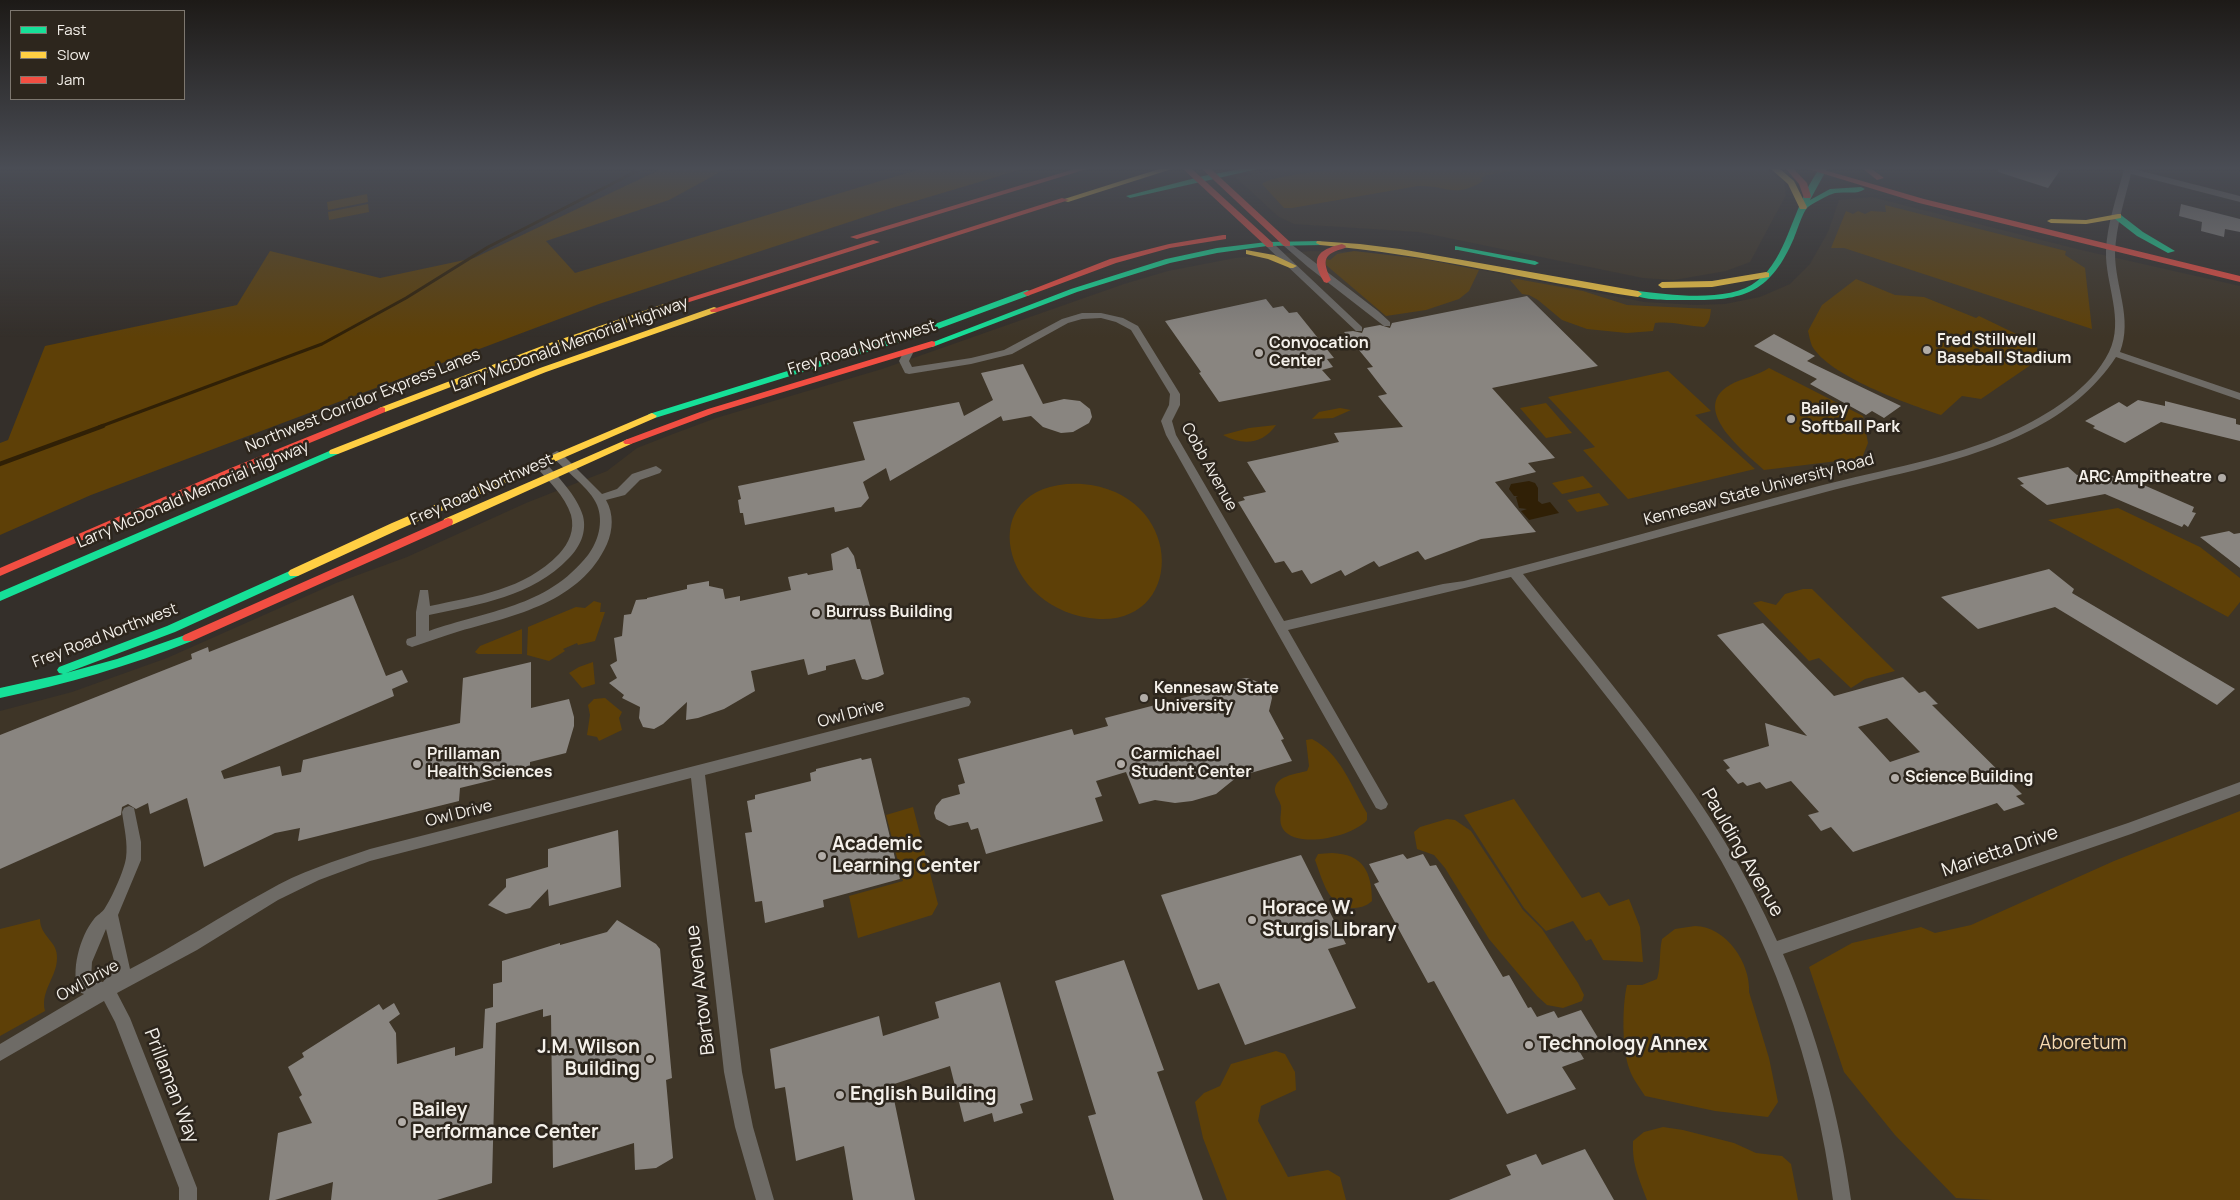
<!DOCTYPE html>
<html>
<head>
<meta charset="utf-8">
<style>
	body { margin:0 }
	#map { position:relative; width:2240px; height:1200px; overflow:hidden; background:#342f2a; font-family:Manrope,sans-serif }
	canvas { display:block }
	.legend { position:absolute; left:10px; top:10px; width:175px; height:90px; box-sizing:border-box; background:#2d261d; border:1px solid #7d776f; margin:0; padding:6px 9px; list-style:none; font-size:15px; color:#f4f0ea }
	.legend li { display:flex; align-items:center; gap:10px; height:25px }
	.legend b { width:25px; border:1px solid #7d776f }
</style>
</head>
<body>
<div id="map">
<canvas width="2240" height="1200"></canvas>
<ul class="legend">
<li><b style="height:6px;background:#16e098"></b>Fast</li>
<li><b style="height:6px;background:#ffcf43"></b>Slow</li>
<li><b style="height:6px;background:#f24e42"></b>Jam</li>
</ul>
</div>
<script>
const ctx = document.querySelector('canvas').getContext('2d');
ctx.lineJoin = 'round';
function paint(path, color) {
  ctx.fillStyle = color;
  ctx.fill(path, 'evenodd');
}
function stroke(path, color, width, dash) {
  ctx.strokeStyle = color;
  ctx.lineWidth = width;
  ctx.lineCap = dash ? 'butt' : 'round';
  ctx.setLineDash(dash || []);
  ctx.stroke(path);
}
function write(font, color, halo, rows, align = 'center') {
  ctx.font = font + ' Manrope,sans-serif';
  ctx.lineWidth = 5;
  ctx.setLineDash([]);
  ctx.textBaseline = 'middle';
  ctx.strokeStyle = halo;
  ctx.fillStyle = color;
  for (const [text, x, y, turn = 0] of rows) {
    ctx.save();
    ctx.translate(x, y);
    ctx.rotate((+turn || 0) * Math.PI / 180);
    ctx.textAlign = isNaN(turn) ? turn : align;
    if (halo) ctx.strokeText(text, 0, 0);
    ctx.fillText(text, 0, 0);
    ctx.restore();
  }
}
const built = new Path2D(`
	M1281,169H1766L1784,181L1786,195L1750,262L1726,271L1674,280L1643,278L1419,232L1294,224L1279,217L1235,177Z
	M1872,197L2081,250L2240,286V1200H0V711L72,692L167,658L336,583L407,557L526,503L607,471L637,448L673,434L716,418L882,369L1124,284L1168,271L1235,258L1311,251L1363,252L1435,261L1644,302L1696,305L1725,304L1760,297L1790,284L1810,264L1828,232L1839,200Z`);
const green = new Path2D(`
	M661,169H726L669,200L546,241L575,273L920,169H1023L892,208L599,304L91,495L0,535V443L8,440L45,346L237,305L270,251L380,278L474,258Z
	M1338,169H1524L1487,175L1481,178L1483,181C1454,199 1448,185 1418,186L1292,208H1284L1262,184C1270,176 1324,171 1338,169Z
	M367,194L368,202L328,210L327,202Z
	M368,204L369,212L329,220L328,212Z
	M1885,205L2066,251L2065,255L2085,268L2092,329L1844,248H1831L1846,211L1853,214L1858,211L1865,214L1871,211L1886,212Z
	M1354,251L1423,259L1479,270L1469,291L1459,299L1426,310L1386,316L1326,265V259L1330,260L1337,254Z
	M1517,279L1583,291L1627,305L1711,309C1710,317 1710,322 1704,327C1687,326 1672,321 1655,323L1653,331L1627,333L1587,329L1562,320L1538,300L1529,295L1522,294L1510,280Z
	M1856,279L1895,295L1924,297L1976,318L1979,316L2033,342L2041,354L2035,362L1981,399L1962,396L1941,415C1908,404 1829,376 1812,346C1810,341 1809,335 1808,331L1822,305Z
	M1769,368L1863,416L1868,443L1862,458L1764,470C1746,453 1688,409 1730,385C1742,378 1757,376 1769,368Z
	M1668,371L1711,411L1695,415L1755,469L1628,499L1583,450L1595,447L1548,397Z
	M1546,403L1572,433L1546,438L1520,408Z
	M1340,408L1351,410L1333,418L1312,419L1319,412Z
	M1276,425C1263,444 1243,446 1223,435L1249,428Z
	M1583,476L1593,487L1562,494L1552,483Z
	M1082,484C1184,492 1187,623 1099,619C998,613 970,479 1082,484Z
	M1599,493L1609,505L1577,512L1567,500Z
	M2118,508L2200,547L2240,578V602L2228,617L2048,520Z
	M1803,589H1812L1895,671L1865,679L1851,688L1819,658L1809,661L1753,603L1761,601L1776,605L1785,594Z
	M594,601L601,603L600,612H605L595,641L578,645L577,643L563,649L565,651L549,661L527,655L528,627L576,607L585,608Z
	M522,629V654H478L475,652L480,646Z
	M593,662L595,684L582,688L569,673L579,667Z
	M605,698L622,712L619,718L622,730L599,741L597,737L587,735L590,715L588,705L594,699Z
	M1312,739C1341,754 1351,786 1367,813V820C1354,836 1297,850 1283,829C1278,821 1282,814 1281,806C1280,801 1276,797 1275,792C1273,776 1296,774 1307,771L1309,766L1306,740Z
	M1514,799L1582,898L1599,892L1609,906L1629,899L1640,927L1643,962L1603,960L1591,939L1586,941L1573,921L1546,931L1524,908L1464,815Z
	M913,807L938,904L932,915L858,938L849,896L903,881L886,815Z
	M2240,811V1200H1992L1956,1198L1895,1135L1844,1072L1809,967L1852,943L1921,927L1935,933L1971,925L2114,861Z
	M1447,819L1455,820L1471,831L1523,910L1542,929L1578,983L1584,995L1582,1001L1563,1008L1547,1005L1537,996L1489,939L1445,868L1434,855L1417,849L1414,832L1420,827Z
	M1332,853C1363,854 1372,872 1372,901C1365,907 1360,908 1351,908C1328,907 1322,878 1315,860L1318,854Z
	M40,919C40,937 58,941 57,958C57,977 40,991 45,1011L0,1036V929Z
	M1695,926C1726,926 1751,964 1749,992L1769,1058L1778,1102L1768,1117L1715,1111L1645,1096C1640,1088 1632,1078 1629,1068C1622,1048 1622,1006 1627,985H1642L1657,979C1661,967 1659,952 1662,939L1675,929Z
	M1276,1051L1285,1054L1295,1072L1296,1090L1261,1106L1258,1121L1288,1177L1328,1170L1340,1177L1346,1200H1227L1203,1138L1195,1102L1204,1093L1220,1086L1231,1064Z
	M1663,1127L1683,1130L1734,1143L1756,1153L1782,1156L1791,1164L1798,1200H1647C1639,1178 1632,1165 1633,1141L1644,1132Z`);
const water = new Path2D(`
	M1529,481L1535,483L1538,488V501L1542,504L1550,502L1559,513L1529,520L1521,511L1527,509L1519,508L1516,497L1518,496H1514L1509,489L1511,484Z`);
const streamFar1 = new Path2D(`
	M99,427L322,344L406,298L488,247L641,169`);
const stream = new Path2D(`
	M0,464L103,426`);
const building = new Path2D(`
	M1998,169H2061L2048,188L1998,172Z
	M2181,204L2240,219V232L2225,229L2224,237L2201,231L2202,222L2179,216Z
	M1527,296L1598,366L1492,388L1555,458L1528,463L1536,472L1495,482L1536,532L1481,539L1425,560L1418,551L1379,567L1374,561L1345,576L1341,570L1311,584L1302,570L1292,573L1284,561L1275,563L1238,502L1245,500L1243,497L1266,492L1247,462L1339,442L1334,433L1403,427L1378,396L1387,394L1367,368L1373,367L1344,332L1353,331L1362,333L1364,328L1380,325L1390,328L1392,323Z
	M1266,299L1273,308L1283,306L1289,313L1297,312L1334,358L1327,359L1333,367L1322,370L1331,380L1219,402L1199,373L1201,372L1165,321Z
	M1774,334L1815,356L1807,361L1901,406L1884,418L1872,411L1866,415L1810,384L1817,379L1754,346Z
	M1023,364L1043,404L1064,399L1080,401L1090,409L1092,417L1089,423L1073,432L1061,433L1043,427L1031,416L1003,421L1001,416L890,481L886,468L863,482L869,498L861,507L835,512L834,507L745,525L743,513H740L738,500L741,499L738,486L865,460L853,422L959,402L964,416L993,400L981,373Z
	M2138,400L2165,406V401L2236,419V424L2240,425V441L2161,422L2125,443L2093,428L2095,426L2085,421L2119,402L2127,407Z
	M2068,467L2077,475L2097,470L2121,479L2123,476L2194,507L2192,512L2196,513L2188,527L2184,524L2182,527L2105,494L2047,505L2020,485L2024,484L2017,478Z
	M2229,531L2234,534L2240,533V568L2200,537Z
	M848,547L854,556L857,569H860L873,618L870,619L884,674L878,677L867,680L862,679L855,659L826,666V670L808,675L804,659L751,671L755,691L724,709L698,718L686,720L687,702L663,724L654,729L643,727L639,718L640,707L622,698L624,695L609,683L617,678L610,665L617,661L614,638L622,636L624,615L631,614L636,600L647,599V598L687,589V585L709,581V586L723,589L725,599L740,596V601L791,590L788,577L807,573L808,575L833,570L831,554Z
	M2049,569L2074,589L2072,593L2235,689L2217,705L2055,607L1978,629L1941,597Z
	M353,595L386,676L402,670L408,682L392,689L394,696L221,771L224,779L280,766L282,776L301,772L303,760L460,723L463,678L531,662V708L569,699L574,717V726L566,753L530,762V771L460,788L459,801L298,841L300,828L275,833L204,867L187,798L150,814L148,803L136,809L128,804L122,807L121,815L0,869V735L192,659L191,654L208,647L209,652Z
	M1763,623L1834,696L1903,677L1919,693L1925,691L1938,704L1932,705L2022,794L2016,796L2025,804L2004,811L1997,803L1853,852L1831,827L1821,831L1808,815L1819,812L1791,781L1766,789L1760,782L1747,786L1743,782L1738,784L1726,770L1730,768L1723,760L1769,746L1765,723L1807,736L1717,635ZM1887,718L1920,752L1890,762L1858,727Z
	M1247,678L1264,684L1270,690L1272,698L1269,711L1284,739L1281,740L1292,761L1237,777L1216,794L1192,801L1175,803L1155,800L1139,804L1126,772L1096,781L1102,796L1095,798L1103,821L986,854L978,828L971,830L968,822L949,826L936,819L934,813L936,806L942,799L960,794L958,785L965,783L958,759L1072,729L1074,735L1108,726L1105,718L1229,686L1239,679Z
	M861,758L862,760L871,758L900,879L823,900L824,907L765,923L762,901L755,902L745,833L752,832L747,801L755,799V795L811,781L810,773L816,771V769Z
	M618,830L621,887L549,906L548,889L530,908L506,914L488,905L506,887V879L548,867V849Z
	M1403,854L1407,859L1423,854L1430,866L1436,865L1503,977L1509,975L1528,1008L1531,1007L1537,1017L1554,1011L1558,1018L1581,1010L1600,1041L1578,1049L1584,1059L1562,1067L1576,1089L1507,1114L1434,981L1428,983L1374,884L1379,882L1369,864Z
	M1301,855L1346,944L1328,949L1356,1008L1245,1045L1219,983L1198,990L1161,895Z
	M617,920L656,944L660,949L672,1078L666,1080L673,1158L656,1168L635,1170L634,1143L553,1168L551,1015L543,1017V1009L496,1023L492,1183L437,1200H331L333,1182L275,1200H269L278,1133L312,1123L299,1097L302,1095L288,1067L304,1057L302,1053L379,1004L383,1010L394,1003L400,1014L389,1022L396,1033L397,1064L455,1047V1056L483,1048L485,1009L493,1007V984L502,982V961L560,943V945L607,932Z
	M1124,960L1164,1070L1157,1072L1203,1200H1114L1088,1116L1096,1114L1055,981Z
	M1000,982L1033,1100L1020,1104L1023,1113L994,1122L992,1113L964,1122L950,1066L891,1085L915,1200H853L844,1146L796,1161L785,1087L775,1089L770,1049L879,1016L883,1036L939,1018L935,1002Z
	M1585,1149L1614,1200H1449L1511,1175L1506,1165L1520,1160L1536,1154L1542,1165Z`);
const street = new Path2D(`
	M2124,169H2134L2240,196V202L2131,174C2125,199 2116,226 2115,253C2115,287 2133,318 2120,352L2240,393V400L2116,357C2095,389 2065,413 2031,430C1966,463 1892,474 1822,493C1722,519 1623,548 1523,574C1616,691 1717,803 1777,941L2128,823L2240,782V794L2131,834L1783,954C1816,1031 1840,1117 1851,1200H1833C1816,1066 1769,931 1695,818C1640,734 1574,656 1511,577L1288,630L1388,804L1386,808L1381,810L1376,808L1166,435L1161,421L1169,405L1170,394L1131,330L1116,322L1101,318L1082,319L1068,323L1012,354L971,364L909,374L905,373L899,361L904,351L908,350L913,353L909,361L912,367L971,358L1004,350L1062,319L1082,313H1101L1123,318L1138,326L1180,394V405L1172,421L1176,435L1284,621L1443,584L1464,581C1583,551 1701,517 1819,486C1884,469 1950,459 2011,432C2048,415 2091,389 2109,352C2125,320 2105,284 2106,251C2107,224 2117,196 2124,169Z
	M1287,241L1378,311L1390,322V326H1384L1308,267L1284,246L1282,244Z
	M1270,242L1273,243L1362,327V331H1356L1267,247L1265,245Z
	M557,451L561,453L602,494L617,489L632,474L656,466L662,470L660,473L640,480L625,495L606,500C614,514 613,530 607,544C581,602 514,616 460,631C443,636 428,642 412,647L407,645L406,642L407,639L416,636V612L420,590H428L430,606C477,596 524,590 559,554C569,543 575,530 571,515C565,496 548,480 535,466L533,463L535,460H543C557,476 577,495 583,516C587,532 580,547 569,558C532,597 480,604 429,615V631C488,610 546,608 588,555C598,542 604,522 597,505C591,489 565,471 553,457L551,455L553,453Z
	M964,697L969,698L971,702L969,706L705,775L742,1072L753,1127L774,1200H756L735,1127L724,1072L691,778L370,861L319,880L278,900L197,950L117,993L130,1018L197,1188V1200H179V1188L115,1022L104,1001L0,1061V1044L84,994L79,992C70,972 80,936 94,919C97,915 102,913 105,908C112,897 124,871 126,858C128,843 124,827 122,812L124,808L129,806L134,808L141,842V860L118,915L130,969C177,945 221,916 267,891C299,872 335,861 370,849ZM106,929L115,965L103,982L91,980L92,962Z`);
const fast = new Path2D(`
	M1240,169H1258L1130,198L1126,196L1203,176Z
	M1819,169H1827L1810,200L1830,189L1861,187L1865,189C1857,195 1845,191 1835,193C1828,195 1815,202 1808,207C1803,211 1797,231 1794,238C1770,294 1743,301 1686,300C1674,300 1642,301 1634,294L1638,291C1671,295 1730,303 1757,281C1772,270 1781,251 1788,234C1797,212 1805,189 1819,169Z
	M2115,215H2121L2143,232L2175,251L2168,253L2137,236L2115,219Z
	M1320,241L1324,243L1323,245L1267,246L1217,253L1170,263L1077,292L935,346L932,347L928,344L1071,289L1166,259L1217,248L1267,242Z
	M1455,246L1535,261L1539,263L1535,265L1458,250H1455Z
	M1027,290L1030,291V295L919,336L655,418H649L647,416L649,414L913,332Z
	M334,449L339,452L338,454L0,601V592Z
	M294,569L300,573L298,576L175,632L66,673L117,659L188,634L192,635L194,638L192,641C130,666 66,684 0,698V688L63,674L59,673L57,670L59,667L167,626Z`);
const slow = new Path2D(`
	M1159,169H1172L1068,202L1061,200Z
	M1771,169H1780L1794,181L1807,207L1806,209H1800L1788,184Z
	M2118,214H2121V218L2086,224L2051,223L2047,221L2051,219L2086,220Z
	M1317,241L1360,244L1400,249L1638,291L1642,294L1638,297C1532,281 1427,254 1320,245L1316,243Z
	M1246,250L1274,255L1297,266L1293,268H1290L1268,259L1246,254Z
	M1766,272L1769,273V277L1712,287L1662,288L1658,285L1662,282L1712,281Z
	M664,304L667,305V309L556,347L385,412H379L377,410L379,408L550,343Z
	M714,307L717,308V312L546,372L338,454H330L329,452L330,450L540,368Z
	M652,413L657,416L655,418L400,529L298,576H290L288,573L290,570L392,523Z
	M628,439L631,440L633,442L631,444L452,525H444L443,522L444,519Z`);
const jam = new Path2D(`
	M1074,169H1087L857,239L850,237Z
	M1183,169H1192L1273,243V247H1267Z
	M1202,169H1211L1290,242V246H1284Z
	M1786,169H1794L1807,183L1811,196L1810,198H1804L1799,184Z
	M1808,169H1821L1924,199L2240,276V282L1919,203Z
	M1863,169H1872L1884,178L1877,180Z
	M1062,198L1069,200L717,312H711L710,310Z
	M1223,235H1226V239L1170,248L1116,263L1030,295L1027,296L1023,293L1110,259L1169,244Z
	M873,240L880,242L667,309L664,310L660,307Z
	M1342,244L1346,246L1345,248C1323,254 1322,260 1331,280L1327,283L1324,282C1310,258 1317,250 1342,244Z
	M932,341L935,342V346L714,413L631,444H625L623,442L625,440L708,409Z
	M382,407L385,408V412L239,472L0,576V568L231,468Z
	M448,518L452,519L453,522L452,525L192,641H184L182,638L184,635Z`);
const markers = [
	[1927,350,5,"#b1aca7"],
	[1259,353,5,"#b1aca7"],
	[1791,419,5,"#b1aca7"],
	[2222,478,5,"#b1aca7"],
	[816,613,5,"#b1aca7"],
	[1144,698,5,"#b1aca7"],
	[417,764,5,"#b1aca7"],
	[1121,764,5,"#b1aca7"],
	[1895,778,5,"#b1aca7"],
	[822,856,5,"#b1aca7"],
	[1252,920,5,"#b1aca7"],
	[1529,1045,5,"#b1aca7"],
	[650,1059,5,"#b1aca7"],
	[840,1095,5,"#b1aca7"],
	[402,1122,5,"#b1aca7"]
];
const poiNames = [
	["Fred Stillwell",1937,341],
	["Baseball Stadium",1937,359],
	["Convocation",1269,344],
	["Center",1269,362],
	["Bailey",1801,410],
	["Softball Park",1801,428],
	["ARC Ampitheatre",2212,478,"right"],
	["Burruss Building",826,613],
	["Kennesaw State",1154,689],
	["University",1154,707],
	["Prillaman",427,755],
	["Health Sciences",427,773],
	["Carmichael",1131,755],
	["Student Center",1131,773],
	["Science Building",1905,778]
];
const streetNames = [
	["Larry McDonald Memorial Highway",570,345,-20],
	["Frey Road Northwest",862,348,-17],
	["Northwest Corridor Express Lanes",363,401,-22],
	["Cobb Avenue",1209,467,61],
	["Frey Road Northwest",482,490,-24],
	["Kennesaw State University Road",1759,490,-15],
	["Larry McDonald Memorial Highway",193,495,-23],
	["Frey Road Northwest",105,636,-21],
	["Owl Drive",851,714,-15],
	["Owl Drive",459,814,-14],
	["Owl Drive",88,981,-29]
];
const nearPoinames = [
	["Academic",832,845],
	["Learning Center",832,867],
	["Horace W.",1262,909],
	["Sturgis Library",1262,931],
	["Technology Annex",1539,1045],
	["J.M. Wilson",640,1048,"right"],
	["Building",640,1070,"right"],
	["English Building",850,1095],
	["Bailey",412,1111],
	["Performance Center",412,1133]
];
const nearStreetnames = [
	["Marietta Drive",2000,852,-19],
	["Paulding Avenue",1742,853,60],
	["Bartow Avenue",701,990,-97],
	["Prillaman Way",171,1086,69]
];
const nearParknames = [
	["Aboretum",2083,1044]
];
paint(built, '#3e3527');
paint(green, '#5e4007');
paint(water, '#302006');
stroke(streamFar1, '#302006', 3);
stroke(stream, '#302006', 4.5);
paint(building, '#898580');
paint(street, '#6e6b66');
paint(fast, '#16e098');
paint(slow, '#ffcf43');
paint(jam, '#f24e42');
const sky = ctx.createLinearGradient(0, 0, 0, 337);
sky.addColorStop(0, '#1d1a17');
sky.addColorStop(0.5, '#4a4d55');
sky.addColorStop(1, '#4a4d5500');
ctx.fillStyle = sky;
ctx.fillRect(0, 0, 2240, 337);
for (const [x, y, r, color] of markers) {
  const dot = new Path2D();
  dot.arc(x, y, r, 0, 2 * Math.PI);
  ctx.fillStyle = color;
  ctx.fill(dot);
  stroke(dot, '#2d261d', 2);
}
write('bold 16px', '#f4f0ea', '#2d261d', poiNames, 'left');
write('16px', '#f4f0ea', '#2d261d', streetNames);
write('bold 19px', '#f4f0ea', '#2d261d', nearPoinames, 'left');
write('19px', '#f4f0ea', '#2d261d', nearStreetnames);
write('19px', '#f7dab1', '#2d261d', nearParknames);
</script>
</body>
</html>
